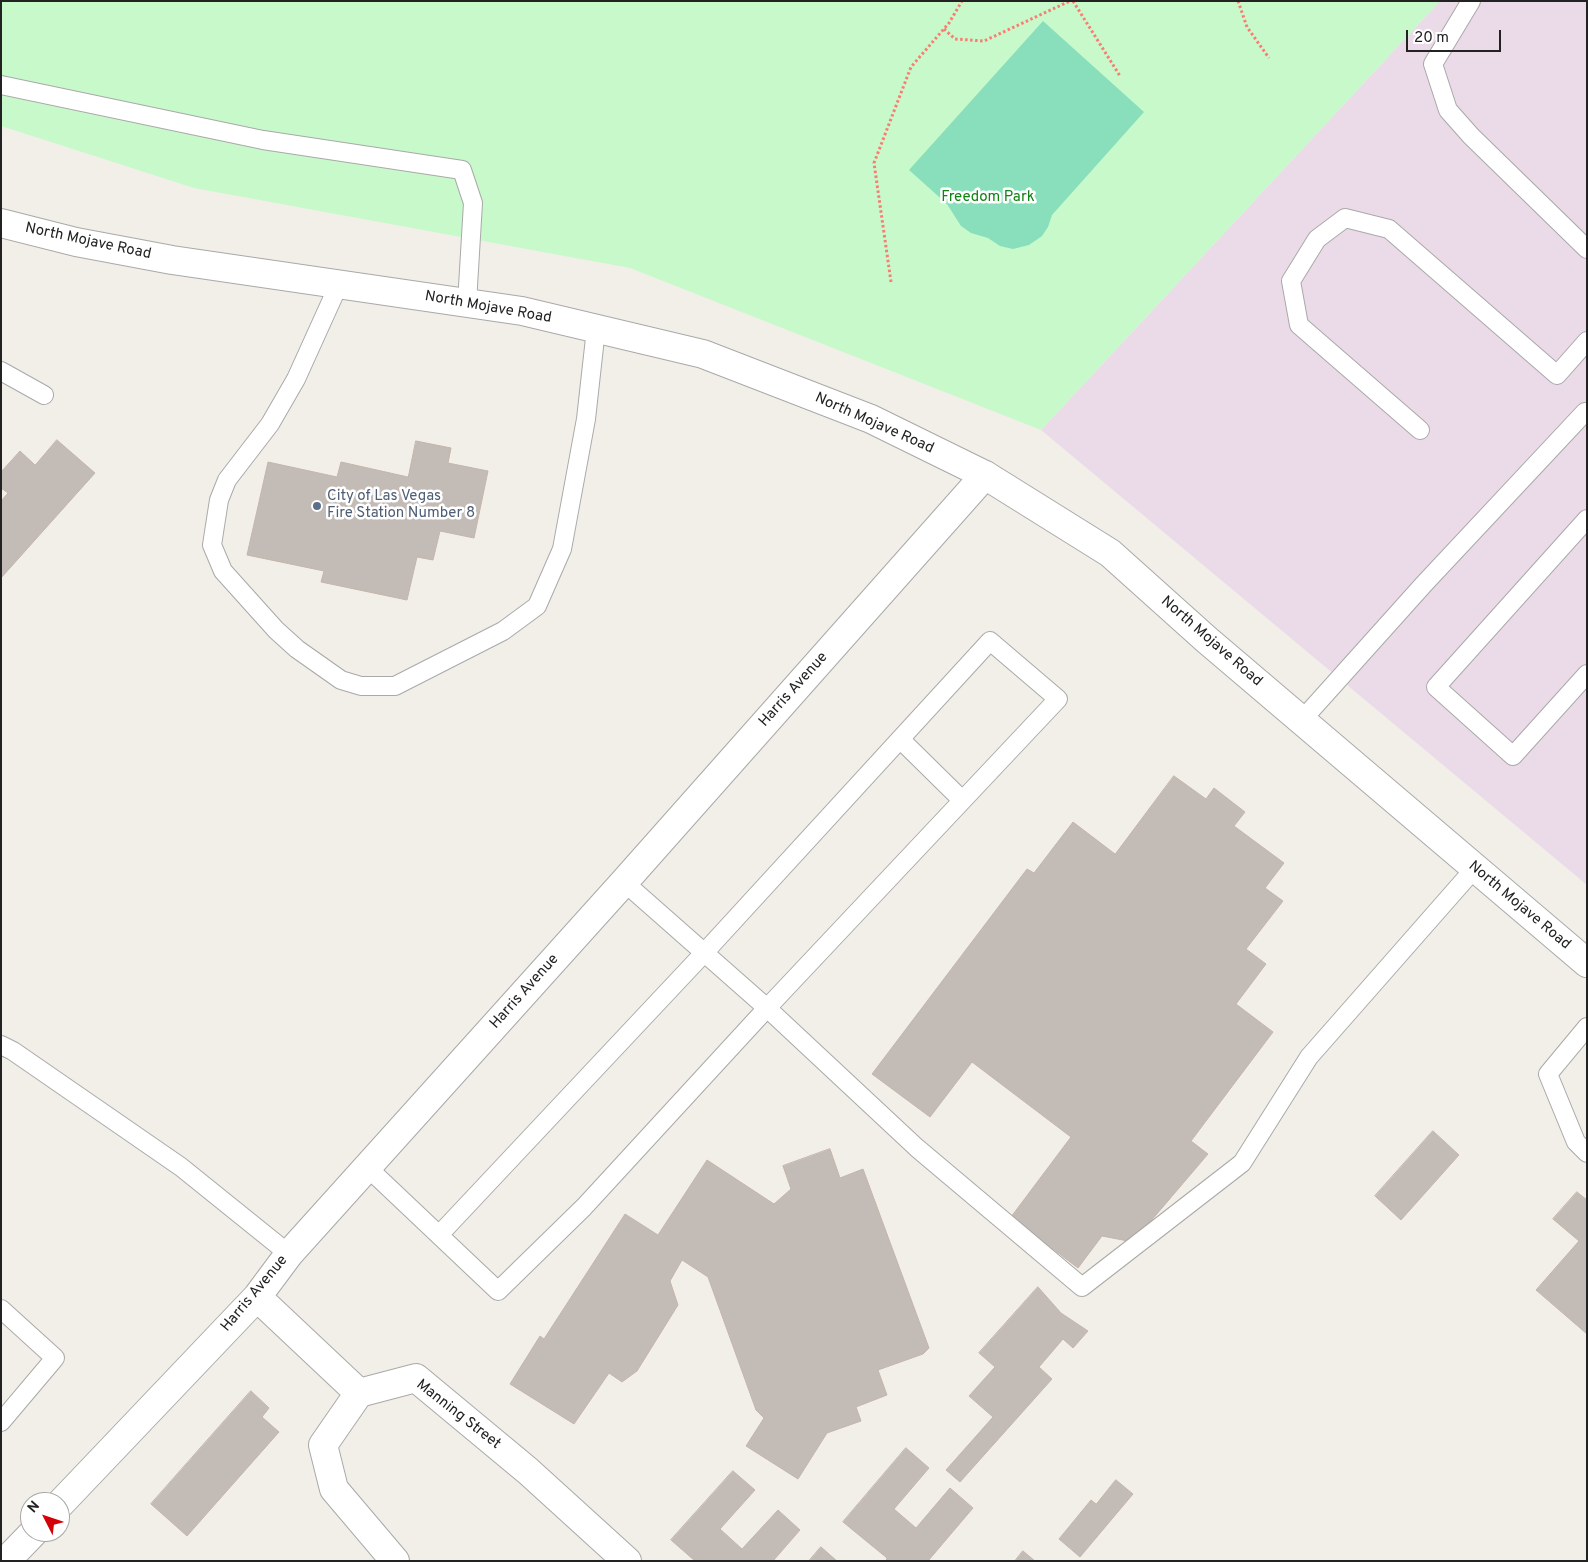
<!DOCTYPE html>
<html>
<head>
<meta charset="utf-8">
<style>
	body { margin:0 }
	#map { position:relative; width:1588px; height:1562px; overflow:hidden; background:#f2efe9; font-family:Overpass,sans-serif }
	canvas { display:block }
	.frame { position:absolute; inset:0; border:2px solid #222; pointer-events:none }
	.north { position:absolute; left:20px; top:1492px; width:50px; height:50px; box-sizing:border-box; background:#fff; border:1px solid #a7a7a7; border-radius:50%; rotate:311deg; font-size:14px; font-weight:700; line-height:20px; text-align:center; color:#222 }
	.north::after { content:''; display:block; margin:auto; width:18px; height:22px; background:#d20208; clip-path:polygon(50% 0,100% 100%,50% 72%,0 100%) }
	.scale { position:absolute; left:1406px; top:30px; width:95px; height:22px; box-sizing:border-box; border:2px solid #222; border-top:0; padding-left:6px; font-size:15px; line-height:18px; white-space:nowrap; color:#222; -webkit-text-stroke:4px #fff; paint-order:stroke }
</style>
</head>
<body>
<div id="map">
<canvas width="1588" height="1562"></canvas>
<div class="frame"></div>
<div class="north">N</div>
<div class="scale">20 m</div>
</div>
<script>
const ctx = document.querySelector('canvas').getContext('2d');
ctx.lineJoin = 'round';
function paint(path, color) {
  ctx.fillStyle = color;
  ctx.fill(path, 'evenodd');
}
function stroke(path, color, width, dash) {
  ctx.strokeStyle = color;
  ctx.lineWidth = width;
  ctx.lineCap = dash ? 'butt' : 'round';
  ctx.setLineDash(dash || []);
  ctx.stroke(path);
}
function write(font, color, halo, rows, align = 'center') {
  ctx.font = font + ' Overpass,sans-serif';
  ctx.lineWidth = 5;
  ctx.setLineDash([]);
  ctx.textBaseline = 'middle';
  ctx.strokeStyle = halo;
  ctx.fillStyle = color;
  for (const [text, x, y, turn = 0] of rows) {
    ctx.save();
    ctx.translate(x, y);
    ctx.rotate((+turn || 0) * Math.PI / 180);
    ctx.textAlign = isNaN(turn) ? turn : align;
    if (halo) ctx.strokeText(text, 0, 0);
    ctx.fillText(text, 0, 0);
    ctx.restore();
  }
}
const industrial = new Path2D(`
	M1440,1H1587V885L1041,430Z`);
const park = new Path2D(`
	M1,1H1440L1041,430L630,268L194,188L1,126Z`);
const pitch = new Path2D(`
	M1043,21L1144,112L1052,215L1048,227L1042,236L1029,245L1013,249L1000,246L988,238L971,233L961,226L947,204L909,170Z`);
const building = new Path2D(`
	M57,440L95,473L1,578V501L8,493L1,488V472L20,451L35,465Z
	M416,441L451,448L448,463L488,471L474,538L440,531L433,560L417,557L407,600L321,582L324,571L247,555L268,462L337,477L341,462L408,477Z
	M1174,776L1206,799L1214,788L1245,812L1234,826L1284,863L1265,888L1283,901L1246,949L1266,964L1236,1004L1273,1032L1191,1141L1208,1154L1133,1242L1102,1236L1078,1268L1011,1217L1071,1137L972,1062L930,1117L872,1074L1027,869L1034,873L1073,822L1115,854Z
	M1433,1131L1459,1155L1401,1220L1375,1196Z
	M830,1149L840,1178L863,1169L929,1348L923,1354L878,1370L887,1395L856,1407L861,1421L827,1433L798,1479L746,1446L764,1418L756,1410L708,1277L682,1260L670,1281L678,1305L637,1371L622,1382L609,1373L574,1424L510,1384L540,1336L544,1339L625,1214L658,1235L707,1160L774,1204L791,1189L783,1166Z
	M1577,1192L1587,1200V1334L1536,1290L1579,1241L1553,1219Z
	M1038,1287L1061,1313L1088,1331L1073,1348L1063,1339L1039,1367L1052,1379L960,1482L946,1470L993,1417L969,1396L995,1367L979,1353Z
	M251,1391L269,1408L262,1417L279,1432L187,1536L151,1504Z
	M906,1448L929,1468L894,1509L916,1528L950,1488L973,1508L928,1561H886L887,1558L843,1522Z
	M733,1471L755,1490L720,1529L742,1549L778,1510L800,1530L773,1561H695L671,1540Z
	M1116,1480L1133,1494L1080,1557L1059,1539L1091,1500L1096,1504Z
	M821,1547L837,1561H809Z
	M1023,1551L1035,1561H1015Z`);
const path = new Path2D(`
	M1073,1L1120,76
	M1238,1L1247,27L1269,58
	M944,29L955,39L984,41L1070,1
	M891,282L874,163L911,67L949,23L962,1`);
const service = new Path2D(`
	M1471,1L1433,64L1448,110L1471,136L1587,249
	M1,85L263,140L462,170L473,203L467,303
	M339,284L296,379L270,424L227,480L219,500L212,545L223,571L276,630L297,649L341,680L361,686H395L503,631L537,606L562,549L586,419L596,329
	M1,371L44,395
	M1420,430L1299,325L1291,281L1317,239L1345,218L1389,229L1557,375L1587,341
	M1587,519L1436,687L1513,756L1587,674
	M1302,720L1424,584L1585,412L1587,414
	M900,739L962,800
	M1587,1027L1548,1074L1576,1142L1587,1153
	M1,1045L13,1051L181,1167L289,1254
	M367,1167L498,1291L584,1207L767,1008L624,882
	M439,1235L704,953L990,641L1058,699L767,1008L917,1148L1082,1287L1242,1163L1309,1057L1475,868
	M1,1309L55,1358L1,1422`);
const minor = new Path2D(`
	M257,1297L359,1393L416,1378L528,1471L627,1561
	M359,1393L323,1445L334,1489L395,1561
	M60,1504L257,1297L289,1254L624,882L985,475
	M6,1561L34,1532`);
const tertiary = new Path2D(`
	M1,223L76,242L172,260L522,311L703,354L871,419L985,475L1110,553L1207,640L1587,963`);
const markers = [
	[317,506,5,"#5c6f8a"]
];
const parkNames = [
	["Freedom Park",988,198]
];
const streetNames = [
	["North Mojave Road",88,242,12],
	["North Mojave Road",488,308,10],
	["North Mojave Road",874,424,24],
	["North Mojave Road",1211,642,41],
	["Harris Avenue",794,690,-48],
	["North Mojave Road",1519,906,40],
	["Harris Avenue",525,992,-48],
	["Harris Avenue",255,1294,-50],
	["Manning Street",458,1415,38]
];
const serviceNames = [
	["City of Las Vegas",327,497],
	["Fire Station Number 8",327,514]
];
paint(industrial, '#ebdbe8');
paint(park, '#c8f9cb');
paint(pitch, '#89dfbb');
paint(building, '#c3bbb5');
stroke(building, '#c4b5ab', 1);
stroke(service, '#a9a9a9', 20);
stroke(minor, '#a9a9a9', 30);
stroke(tertiary, '#a9a9a9', 30);
stroke(path, '#f97d73', 3, [2.5, 2.5]);
stroke(service, '#fff', 18);
stroke(minor, '#fff', 28);
stroke(tertiary, '#fff', 28);
for (const [x, y, r, color] of markers) {
  const dot = new Path2D();
  dot.arc(x, y, r, 0, 2 * Math.PI);
  ctx.fillStyle = color;
  ctx.fill(dot);
  stroke(dot, '#fff', 2);
}
write('15px', '#0d8314', '#fff', parkNames);
write('15px', '#222', '#fff', streetNames);
write('15px', '#4e5e75', '#fff', serviceNames, 'left');
</script>
</body>
</html>
